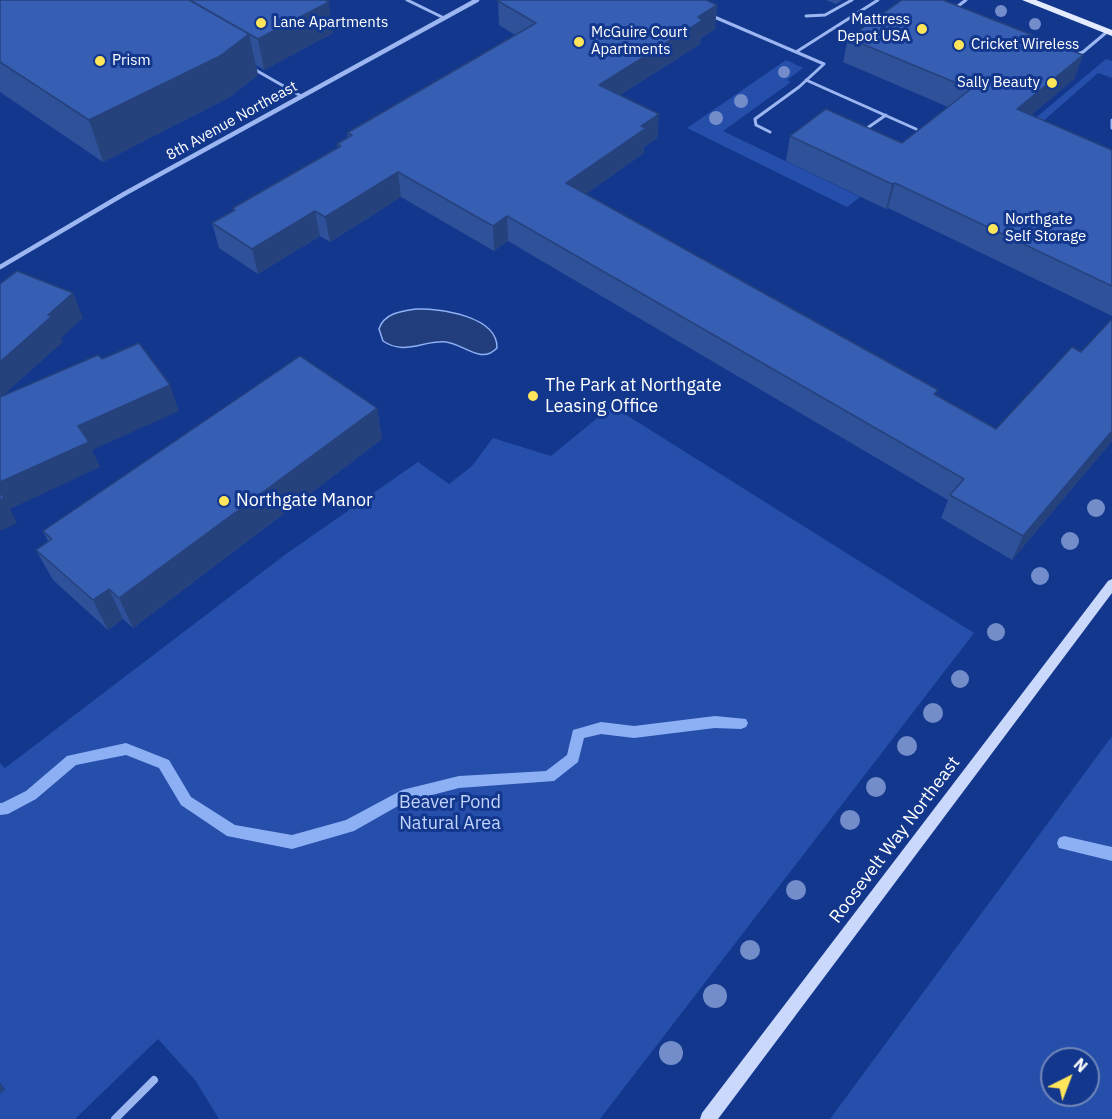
<!DOCTYPE html>
<html>
<head>
<meta charset="utf-8">
<style>
	body { margin:0 }
	#map { position:relative; width:1112px; height:1119px; overflow:hidden; background:#13378c; font-family:"IBM Plex Sans",sans-serif }
	canvas { display:block }
	.north { position:absolute; left:1040px; top:1047px; width:60px; height:60px; box-sizing:border-box; background:#13378c; border:2px solid #7187ba; border-radius:50%; rotate:42deg; font-size:16px; font-weight:700; line-height:24px; text-align:center; color:#fff }
	.north::after { content:''; display:block; margin:auto; width:21px; height:27px; background:#ffe55a; clip-path:polygon(50% 0,100% 100%,50% 72%,0 100%) }
</style>
</head>
<body>
<div id="map">
<canvas width="1112" height="1119"></canvas>
<div class="north">N</div>
</div>
<script>
const ctx = document.querySelector('canvas').getContext('2d');
ctx.lineJoin = 'round';
function paint(path, color) {
  ctx.fillStyle = color;
  ctx.fill(path, 'evenodd');
}
function stroke(path, color, width, dash) {
  ctx.strokeStyle = color;
  ctx.lineWidth = width;
  ctx.lineCap = dash ? 'butt' : 'round';
  ctx.setLineDash(dash || []);
  ctx.stroke(path);
}
function write(font, color, halo, rows, align = 'center') {
  ctx.font = font + ' "IBM Plex Sans",sans-serif';
  ctx.lineWidth = 6;
  ctx.setLineDash([]);
  ctx.textBaseline = 'middle';
  ctx.strokeStyle = halo;
  ctx.fillStyle = color;
  for (const [text, x, y, turn = 0] of rows) {
    ctx.save();
    ctx.translate(x, y);
    ctx.rotate((+turn || 0) * Math.PI / 180);
    ctx.textAlign = isNaN(turn) ? turn : align;
    if (halo) ctx.strokeText(text, 0, 0);
    ctx.fillText(text, 0, 0);
    ctx.restore();
  }
}
const green = new Path2D(`
	M1106,59L1112,61V78L1098,73L1042,122L1014,136Z
	M786,60L803,68L787,80L791,82L723,131L860,197L847,207L687,128Z
	M612,406L974,633L600,1119H219L195,1080L158,1039L75,1119H0V1093L5,1089L0,1083V763L5,768L286,554L418,462L449,484L472,466L493,438L551,456Z
	M1112,736V1119H830ZM1052,1059H1088V1095H1052Z`);
const water = new Path2D(`
	M416,309C439,308 498,316 497,348C481,365 464,344 446,342C423,340 405,356 383,341L379,329C384,313 402,311 416,309Z`);
const stream = new Path2D(`
	M715,716L746,719L748,723L746,727L741,729L715,728L634,738L601,734L584,738L578,762L554,781L459,788L405,802L354,831L292,849L227,836L181,805L159,768L126,755L76,765L36,799L8,814L0,815V803H2L26,791L67,756L126,743L169,760L191,797L235,825L292,835L346,820L402,790L459,776L546,771L567,755L573,730L601,722L634,726Z
	M1064,836L1112,847V861L1059,848L1057,843L1059,838Z`);
const service = new Path2D(`
	M407,0L444,18
	M954,9L966,0
	M712,16L824,64L799,87L755,119L756,125L770,132
	M806,16L825,15L852,0
	M796,52L878,0
	M1074,55L1083,52L1108,31
	M252,68L301,96
	M806,80L916,129
	M1112,120V128
	M863,131L886,115`);
const minorFar1 = new Path2D(`
	M0,267L124,194L477,0`);
const minor = new Path2D(`
	M115,1119L154,1080`);
const secondary = new Path2D(`
	M1112,579V593L718,1119H700L702,1113L1108,581Z`);
const primary = new Path2D(`
	M1022,0H1036L1112,30V36Z`);
const trees = [
	[1001,11,6],
	[1035,24,6],
	[784,72,6],
	[741,101,7],
	[716,118,7],
	[1096,508,9],
	[1070,541,9],
	[1040,576,9],
	[996,632,9],
	[960,679,9],
	[933,713,10],
	[907,746,10],
	[876,787,10],
	[850,820,10],
	[796,890,10],
	[750,950,10],
	[715,996,12],
	[671,1053,12]
];
const wall = new Path2D(`
	M0,0L333,33L264,70L256,65L258,75L230,97L103,162L0,92Z
	M826,0H842L836,4Z
	M498,1L717,5L715,29L701,38L700,44L620,95L659,114L657,138L644,147V153L586,194L996,429L1112,441L1012,560L941,518L948,500L508,241L494,251L401,197L330,242L320,236L258,274L219,248L212,223L233,211V208L338,148L337,144L348,138L347,133L515,35L499,25Z
	M848,38L1083,55L1074,79L1031,115L1112,150V316L888,208L886,209L786,161L790,136L902,143L948,107L843,62Z
	M377,408L382,439L133,628L123,619L108,630L53,580L36,550L48,541L43,531Z`);
const shadedWall = new Path2D(`
	M329,2L333,33L264,70L258,39Z
	M717,5L715,29L701,38L700,44L598,109L599,85L698,17Z
	M249,34L258,75L230,97L103,162L89,120Z
	M1083,55L1074,79L1009,134L1017,109Z
	M659,114L657,138L644,147V153L566,208V183L641,126Z
	M398,172L401,197L330,242L325,217Z
	M895,183L888,208L886,209L892,184Z
	M315,211L320,236L258,274L252,249Z
	M507,216L508,241L494,251L493,226Z
	M73,293L83,318L61,338L63,342L0,398V362L48,315Z
	M170,385L179,411L92,450L100,467L10,509L17,523L0,531V482L78,426Z
	M377,408L382,439L133,628L119,598Z
	M1112,431V441L1012,560L1023,536Z
	M109,589L123,619L108,630L93,600Z
	M0,1083L5,1089L0,1093Z`);
const building = new Path2D(`
	M0,0H189L249,34L220,56L89,120L0,62Z
	M190,0H325L329,2L258,39Z
	M500,0H706L717,5L698,17L703,20L599,85L659,114L641,126L646,128L566,183L938,390L934,394L996,429L1072,347L1081,352L1112,319V431L1023,536L950,495L964,479L507,216L493,226L398,172L325,217L315,211L252,249L212,223L235,210L233,208L341,146L337,144L352,135L347,133L536,23L498,1Z
	M902,0H943L1083,55L1017,109L1112,150V286L895,183L892,184L790,136L826,109L902,143L971,89L848,38Z
	M17,271L73,293L48,315L52,316L0,362V284Z
	M139,343L170,385L78,426L89,442L0,482V397L98,355L102,359Z
	M300,356L377,408L119,598L109,589L93,600L36,550L52,539L43,531Z
	M0,492L4,498L0,500Z`);
const markers = [
	[261,23,6,"#ffe55a"],
	[922,29,6,"#ffe55a"],
	[579,42,6,"#ffe55a"],
	[959,45,6,"#ffe55a"],
	[100,61,6,"#ffe55a"],
	[1052,83,6,"#ffe55a"],
	[993,229,6,"#ffe55a"],
	[533,396,6,"#ffe55a"],
	[224,501,6,"#ffe55a"]
];
const farPoinames = [
	["Mattress",910,20,"right"],
	["Depot USA",910,37,"right"],
	["Lane Apartments",273,23],
	["McGuire Court",591,33],
	["Apartments",591,50],
	["Cricket Wireless",971,45],
	["Prism",112,61],
	["Sally Beauty",1040,83,"right"],
	["Northgate",1005,220],
	["Self Storage",1005,237]
];
const farStreetnames = [
	["8th Avenue Northeast",232,121,-29]
];
const poiNames = [
	["The Park at Northgate",545,386],
	["Leasing Office",545,407],
	["Northgate Manor",236,501]
];
const parkNames = [
	["Beaver Pond",450,803],
	["Natural Area",450,824]
];
const streetNames = [
	["Roosevelt Way Northeast",895,840,-53]
];
paint(green, '#254fab');
paint(water, '#223d7c');
stroke(water, '#8daff4', 1.5);
paint(stream, '#8daff4');
stroke(service, '#9bb6f1', 3);
stroke(minorFar1, '#9bb6f1', 4.5);
stroke(minor, '#9bb6f1', 8);
paint(secondary, '#c9d8fb');
paint(primary, '#e4ebff');
ctx.fillStyle = '#738dca';
for (const [x, y, r] of trees) {
  ctx.beginPath();
  ctx.arc(x, y, r, 0, 2 * Math.PI);
  ctx.fill();
}
paint(wall, '#2e519a');
paint(shadedWall, '#26427d');
paint(building, '#365eb3');
stroke(building, '#26427d', 1.5);
for (const [x, y, r, color] of markers) {
  const dot = new Path2D();
  dot.arc(x, y, r, 0, 2 * Math.PI);
  ctx.fillStyle = color;
  ctx.fill(dot);
  stroke(dot, '#13378c', 2);
}
write('15px', '#fff', '#13378c', farPoinames, 'left');
write('15px', '#fff', '#13378c', farStreetnames);
write('18px', '#fff', '#13378c', poiNames, 'left');
write('18px', '#c1d4fc', '#13378c', parkNames);
write('18px', '#fff', '#13378c', streetNames);
</script>
</body>
</html>
